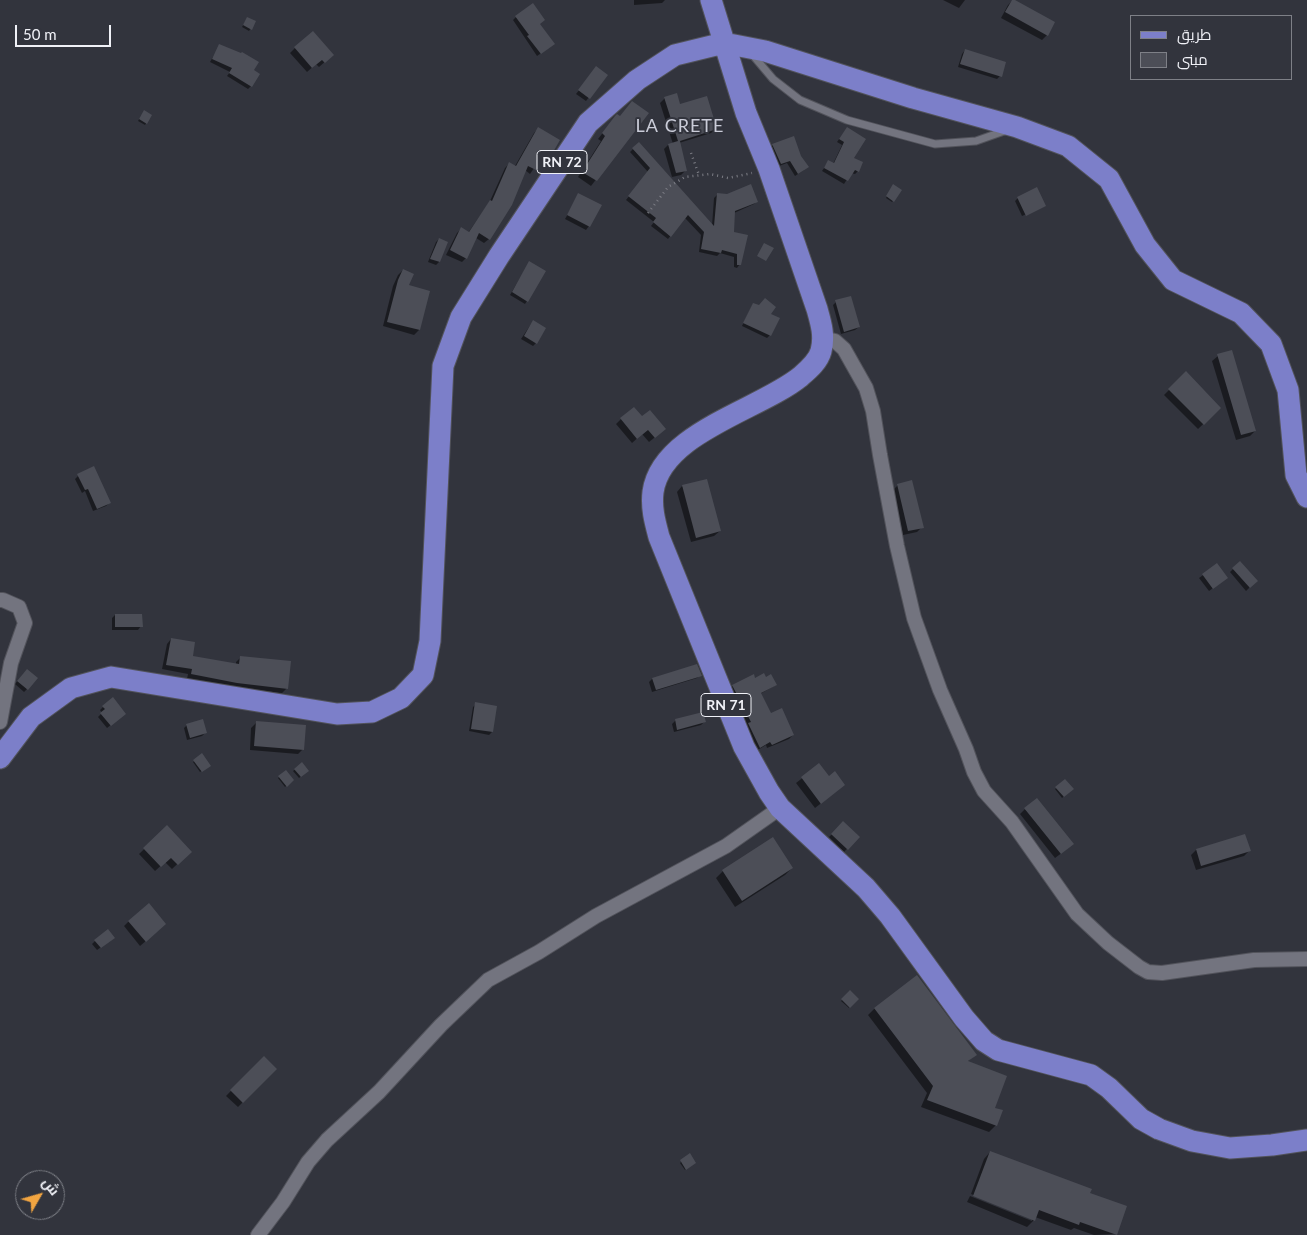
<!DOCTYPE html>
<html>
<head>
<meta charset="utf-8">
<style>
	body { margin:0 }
	#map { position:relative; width:1307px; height:1235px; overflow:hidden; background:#32343d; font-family:Lato,Cairo,sans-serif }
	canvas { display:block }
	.legend { position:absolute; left:1130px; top:15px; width:162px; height:65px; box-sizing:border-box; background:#32343d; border:1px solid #7e8087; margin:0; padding:6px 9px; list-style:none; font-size:15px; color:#f0f1f7 }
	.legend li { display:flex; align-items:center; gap:10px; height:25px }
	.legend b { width:25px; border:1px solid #7e8087 }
	.north { position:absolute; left:15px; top:1170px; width:50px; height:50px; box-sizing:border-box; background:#32343d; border:1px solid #7e8087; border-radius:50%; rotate:52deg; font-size:14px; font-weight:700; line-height:20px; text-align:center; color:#f0f1f7 }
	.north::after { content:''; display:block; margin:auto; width:18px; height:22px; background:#f2a541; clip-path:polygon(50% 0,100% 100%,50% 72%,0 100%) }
	.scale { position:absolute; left:15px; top:25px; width:96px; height:22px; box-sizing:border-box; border:2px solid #f0f1f7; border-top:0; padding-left:6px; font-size:15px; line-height:18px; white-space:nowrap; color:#f0f1f7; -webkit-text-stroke:4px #32343d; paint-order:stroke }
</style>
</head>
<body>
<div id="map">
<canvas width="1307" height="1235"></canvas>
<ul class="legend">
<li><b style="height:6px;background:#7c7fc9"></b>طريق</li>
<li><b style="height:14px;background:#4c4e57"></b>مبنى</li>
</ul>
<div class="north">ش</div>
<div class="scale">50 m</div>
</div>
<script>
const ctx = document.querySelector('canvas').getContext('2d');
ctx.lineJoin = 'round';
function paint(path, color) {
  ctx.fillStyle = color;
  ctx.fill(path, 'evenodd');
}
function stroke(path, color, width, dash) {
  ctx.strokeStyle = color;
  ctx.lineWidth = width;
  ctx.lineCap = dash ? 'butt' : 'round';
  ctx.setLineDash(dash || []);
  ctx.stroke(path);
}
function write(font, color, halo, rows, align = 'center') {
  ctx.font = font + ' Lato,sans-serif';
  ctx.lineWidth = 4;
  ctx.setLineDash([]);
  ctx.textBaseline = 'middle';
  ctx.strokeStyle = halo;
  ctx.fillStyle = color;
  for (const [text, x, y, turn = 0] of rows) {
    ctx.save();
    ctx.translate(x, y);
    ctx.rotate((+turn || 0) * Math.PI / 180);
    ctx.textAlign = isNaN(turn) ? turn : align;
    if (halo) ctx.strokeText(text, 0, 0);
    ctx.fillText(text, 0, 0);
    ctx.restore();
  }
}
const shadow = new Path2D(`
	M634,0H665L662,3L634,5Z
	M943,0H965L959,8Z
	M1013,0L1047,35L1042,40L1001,18L1008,5Z
	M516,17L550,47L537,56L513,20Z
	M247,19L255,22L249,31L242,27Z
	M220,45L253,71L251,86L248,89L227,76L230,72L210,62Z
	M295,48L327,60L319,67L316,64L307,72L290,53Z
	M965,50L1000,76L997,79L958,67L962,54Z
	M594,71L606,75L586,101L576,94Z
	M665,98L680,105L716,129L711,133L679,143L686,170L681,175L672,177L664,149L668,145L673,144L660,103Z
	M143,113L151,116L145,125L138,121Z
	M647,113L591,186L578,177L601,141L598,139L612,121L619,117Z
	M847,128L852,158L858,171L855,174L851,173L844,184L822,171L829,161L833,164L842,145L837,142Z
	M538,129L551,153L547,157L543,155L530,174L525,170L489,239L484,243L476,238L466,258L462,262L446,255L457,233L461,229L468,233L490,201L505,168L509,164L515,166L534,133Z
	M773,145L804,170L795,176L787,163L779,166L770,148Z
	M633,149L712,226L714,198L717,195L757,201L754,204L734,213L733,233L740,264L737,268L734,267V257L720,253L717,256L699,252L701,235L685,218L668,239L651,226L654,222L626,200L648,172L630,152Z
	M892,187L893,201L892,202L886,198Z
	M579,195L589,226L586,230L565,219Z
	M1018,198L1045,206L1022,216L1015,201Z
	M439,239V262L436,265L428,262L436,242Z
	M527,266V301L525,304L510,295Z
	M403,270L407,286L428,292L419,330L414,335L383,326L393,286L398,275Z
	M836,302L859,327L855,330L841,334L833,305Z
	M753,304L769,314L770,335L767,338L742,326Z
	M533,321L536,343L533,346L521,339Z
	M1218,356L1255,431L1250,436L1236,440L1212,361Z
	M1186,373L1220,408L1198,429L1164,395Z
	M642,418L659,434L649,442L642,434L632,443L616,424L621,419Z
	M78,476L109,503L106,506L93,511L85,491L82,493L75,479Z
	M898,485L922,527L917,532L903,535L893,490Z
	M682,486L720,531L714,536L691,542L677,492Z
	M1217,565L1223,581L1209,591L1199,578Z
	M1233,569L1256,581L1246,591L1230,572Z
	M115,615L141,626L138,630H112V618Z
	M171,639L191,657L236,665V662L241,657L287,688L282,693L232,687L187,679L188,674L162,669L167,644Z
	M696,665L700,675L697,678L652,692L649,682L652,679Z
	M24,673L27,689L24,692L15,684Z
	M755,679L776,685L760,694L771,715L793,735L789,739L767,748L766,745L756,751L745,728L747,726L729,690L733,686Z
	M476,704L492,732L489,735L469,731L473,707Z
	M103,707L121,717L107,728L98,717L102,713L100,710Z
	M702,713L704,722L701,725L674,732L672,724L675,721Z
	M256,723L303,749L298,754L250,750L251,728Z
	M187,725L205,733L202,736L187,740L184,728Z
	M202,755L209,766L200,772L193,762Z
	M302,764L307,771L299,778L293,771Z
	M819,765L838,790L815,808L796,783Z
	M286,772L292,780L285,787L278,778Z
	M1065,781L1072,789L1062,798L1055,789Z
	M1025,809L1067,849L1055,858L1020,814Z
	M843,823L858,837L844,852L829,837Z
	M167,827L190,852L172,869L165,862L155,871L139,854Z
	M1196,850L1249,851L1244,856L1196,870L1191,855Z
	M792,868L785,875L735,907L716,878L723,871Z
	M129,921L160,929L140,946L124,926Z
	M95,941H110L97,950L92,944Z
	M850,992L857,999L849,1008L841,1001Z
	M875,1008L975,1055L967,1062L994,1108L996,1125L989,1132L921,1107L927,1093L868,1015Z
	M264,1057L276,1069L238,1107L226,1096Z
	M990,1152L1089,1194L1116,1234L1094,1235L1074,1228L1071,1230L1035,1217L1034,1220L1027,1227L967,1202L970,1196L1032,1221V1219L971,1194L984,1159Z
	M689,1155L695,1163L685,1170L680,1163Z`);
const building = new Path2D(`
	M1012,0H1015L1055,22L1048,36L1005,12Z
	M533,3L545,20L540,24L555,44L541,54L527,36L529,35L515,16Z
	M247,17L256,21L252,30L243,25Z
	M313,31L334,55L325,63L322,60L312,68L294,47Z
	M219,44L241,53L242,52L259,62L254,70L260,74L252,87L229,73L232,68L212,59Z
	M965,49L1006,62L1002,77L960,64Z
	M596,66L608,75L590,99L578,90Z
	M677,93L680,104L707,96L717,129L680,141L687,171L676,173L668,144L678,141L664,97Z
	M632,101L649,113L597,181L582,172L605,136L602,133L615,116L617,114L620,116Z
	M144,110L152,115L147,124L139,119Z
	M538,127L560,140L552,154L547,150L536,170L528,166L512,205L490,240L479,233L467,259L450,250L461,227L469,232L490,200L492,201L509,162L516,166Z
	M847,127L866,139L854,158L863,162L859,172L855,170L848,181L824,168L828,160L834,163L844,142L839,139Z
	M794,136L801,156L809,167L798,174L790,161L781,164L772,144Z
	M639,142L714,226L717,193L727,194L751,184L758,202L735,211L734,232L748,235L741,265H737V254L722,250L721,253L701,249L704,232L688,215L671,237L653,222L656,218L628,196L650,168L632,148Z
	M893,184L902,190L894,202L886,196Z
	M1037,187L1046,206L1026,216L1017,197Z
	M578,193L602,205L590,227L567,215Z
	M439,238L448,242L440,262L430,259Z
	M764,243L774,248L766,261L757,256Z
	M529,261L546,271L528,302L512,292Z
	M403,269L414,274L409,285L430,291L420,330L387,322L398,280Z
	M851,296L860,327L844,332L835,300Z
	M765,298L776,307L771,314L780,318L771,336L743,323L753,303L759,305Z
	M533,320L546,328L537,344L524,336Z
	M1232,350L1256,431L1241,435L1217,354Z
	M1186,371L1221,408L1204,425L1168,389Z
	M634,407L642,416L650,410L666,429L655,438L648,430L637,439L620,418Z
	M94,466L111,503L97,509L88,489L85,490L77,474Z
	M707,479L721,531L696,538L682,485Z
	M912,480L924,528L908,531L897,484Z
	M1240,561L1258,581L1250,588L1232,568Z
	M1217,563L1228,578L1213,589L1202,574Z
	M115,614H142L143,627H115Z
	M171,638L195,642L193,656L239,664L240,656L291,661L288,689L237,683L191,674L192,669L166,665Z
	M697,664L702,676L656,690L652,678Z
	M27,669L38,678L28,690L17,681Z
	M764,673L766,677L771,674L777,685L761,693L771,713L782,708L794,735L772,745L770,742L760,748L748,723L751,722L732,685L754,674L755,678Z
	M113,697L126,714L111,726L100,713L105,709L102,706Z
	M475,702L497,706L493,732L471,729Z
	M703,712L706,722L677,730L675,719Z
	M203,719L207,733L190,738L186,724Z
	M256,721L306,725L304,750L254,746Z
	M202,753L211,766L202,772L193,760Z
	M302,762L309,771L301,777L294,769Z
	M819,763L829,776L835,771L845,785L821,804L801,777Z
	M286,770L294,780L287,787L278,776Z
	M1065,779L1074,789L1064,797L1055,787Z
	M1037,798L1074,844L1061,854L1024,808Z
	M843,821L860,837L848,850L831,834Z
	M167,825L192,852L178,865L171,858L161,867L143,848Z
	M1245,834L1251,851L1201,866L1196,849Z
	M773,837L793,868L742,901L722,870Z
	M149,903L166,924L146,942L128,921Z
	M108,929L115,938L101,948L94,940Z
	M917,975L977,1055L968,1061L1007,1076L995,1108L1003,1110L997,1126L927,1100L933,1086L874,1008Z
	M850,990L859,999L850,1008L841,999Z
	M264,1056L277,1069L243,1103L230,1090Z
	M990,1151L1092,1189L1090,1193L1127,1206L1117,1235L1080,1222L1079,1225L1039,1210L1035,1221L973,1196Z
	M690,1153L696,1163L686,1170L680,1160Z`);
const path = new Path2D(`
	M691,153L699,175
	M648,213L668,187L685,177L710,174L728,178L752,173`);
const lane = new Path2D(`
	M751,53L773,79L800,100L847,120L935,144L976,141L1007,130`);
const street = new Path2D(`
	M823,338L835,341L844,349L866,388L873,411L880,455L897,546L914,618L940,690L966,749L974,772L984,791L1012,822L1077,914L1108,943L1139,967L1148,972L1162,973L1254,960L1307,959
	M0,600H3L19,607L25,623L11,663L0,722
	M258,1235L283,1202L308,1162L327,1140L379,1092L441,1025L488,980L539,952L596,916L726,846L780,808`);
const primary = new Path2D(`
	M711,0L746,113L769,169L817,309C821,323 825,336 821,351C818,362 808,370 800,377C759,410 661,433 653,492C651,508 655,522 659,537L744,747L769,792L780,808L866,888L890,916L964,1018L984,1041L998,1050L1091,1075L1109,1088L1141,1119L1159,1129L1192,1141L1230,1148L1272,1145L1307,1140
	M0,758L31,717L71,688L111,677L337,714L372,712L401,698L423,675L430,641L443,366L461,317L499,256L588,123L637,80L675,55L724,43L765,51L913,98L1017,127L1068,146L1109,179L1145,245L1173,280L1241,313L1271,344L1288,390L1296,475L1307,497`);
const shields = [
	[562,162,50],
	[726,705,50]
];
const shieldNames = [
	["RN 72",562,162],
	["RN 71",726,705]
];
const quarterNames = [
	["LA CRETE",680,126]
];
paint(shadow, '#0007');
paint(building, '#4c4e57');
stroke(lane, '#52535b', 9);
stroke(street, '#52535b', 16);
stroke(primary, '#52535b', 23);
stroke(path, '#7d7e86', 2.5, [1, 4]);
stroke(lane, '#73747f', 7);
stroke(street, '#73747f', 14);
stroke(primary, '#7c7fc9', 21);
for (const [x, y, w] of shields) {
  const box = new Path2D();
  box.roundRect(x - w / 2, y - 11.5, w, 23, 4);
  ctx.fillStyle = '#32343d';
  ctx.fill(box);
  stroke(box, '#f0f1f7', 1);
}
write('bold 14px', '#f0f1f7', null, shieldNames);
ctx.letterSpacing = '1px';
write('18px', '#caccd8', '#32343d', quarterNames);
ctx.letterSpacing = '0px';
</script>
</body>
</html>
